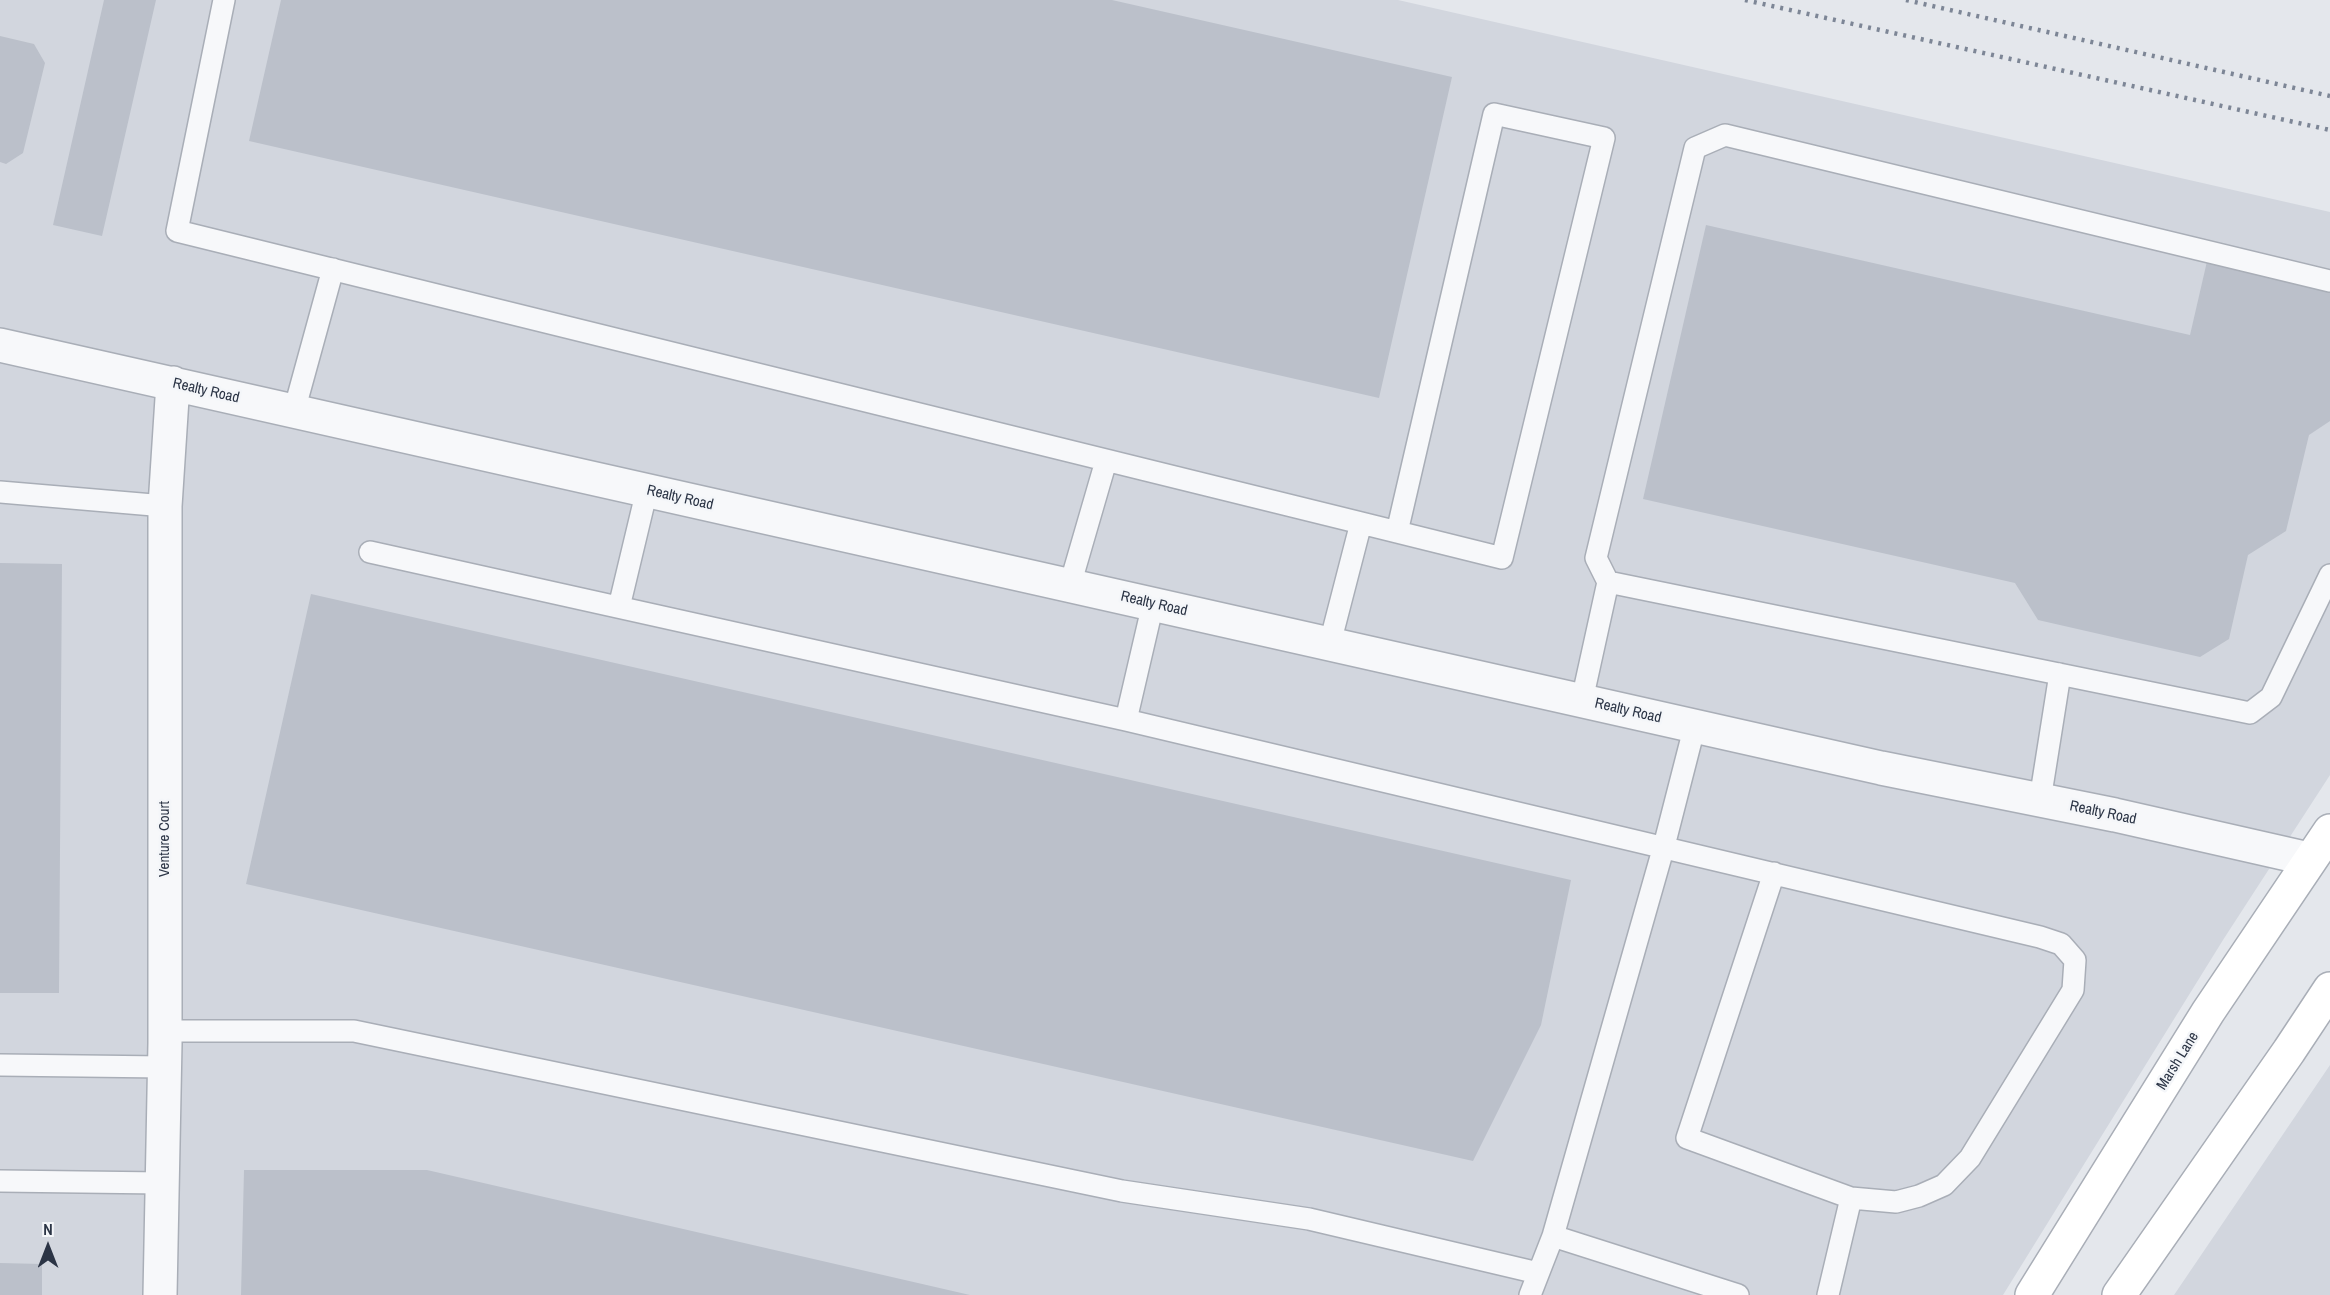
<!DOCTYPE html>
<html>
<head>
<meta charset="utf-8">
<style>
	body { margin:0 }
	#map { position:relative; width:2330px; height:1295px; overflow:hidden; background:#e4e7ec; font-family:"Archivo Narrow",sans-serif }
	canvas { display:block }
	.north { position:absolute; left:18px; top:1217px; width:60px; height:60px; -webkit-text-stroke:4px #f4f6f9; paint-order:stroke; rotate:0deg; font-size:16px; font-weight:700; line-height:24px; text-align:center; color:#2b3445 }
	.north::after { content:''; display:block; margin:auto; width:21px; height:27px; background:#2b3445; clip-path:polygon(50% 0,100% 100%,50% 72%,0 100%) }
</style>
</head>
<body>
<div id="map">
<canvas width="2330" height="1295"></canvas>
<div class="north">N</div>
</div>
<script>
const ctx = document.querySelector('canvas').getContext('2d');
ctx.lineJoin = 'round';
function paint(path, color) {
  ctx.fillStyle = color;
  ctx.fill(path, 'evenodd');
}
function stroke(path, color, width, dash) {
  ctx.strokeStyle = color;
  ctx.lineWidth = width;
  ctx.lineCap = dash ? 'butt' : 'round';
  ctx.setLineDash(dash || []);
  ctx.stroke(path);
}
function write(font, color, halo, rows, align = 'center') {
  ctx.font = font + ' "Archivo Narrow",sans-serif';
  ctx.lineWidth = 5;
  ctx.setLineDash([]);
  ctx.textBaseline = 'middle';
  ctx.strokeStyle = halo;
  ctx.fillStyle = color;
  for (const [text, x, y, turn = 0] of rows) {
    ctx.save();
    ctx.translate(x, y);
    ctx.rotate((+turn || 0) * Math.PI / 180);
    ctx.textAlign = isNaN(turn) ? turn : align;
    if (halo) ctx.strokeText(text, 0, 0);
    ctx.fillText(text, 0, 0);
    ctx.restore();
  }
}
const built = new Path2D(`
	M0,0H1398L2330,212V775L2223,940L2003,1295H0Z
	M2330,1065V1295H2174Z`);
const building = new Path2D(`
	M104,0H156L102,236L53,225Z
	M281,0H1112L1452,77L1379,398L249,141Z
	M0,36L34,44L45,63L23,153L6,164L0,162Z
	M1706,225L2190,335L2208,257L2330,285V421L2309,435L2286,531L2248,555L2229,639L2200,657L2038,620L2015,583L1643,499Z
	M0,563L62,564L59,993H0Z
	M311,594L1571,880L1541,1025L1473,1161L246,884Z
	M244,1170H427L970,1295H241Z
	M0,1263L42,1264V1295H0Z`);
const service = new Path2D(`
	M224,0L177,231L1361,523
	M2330,281L1725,135L1695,148L1596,558L1608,582L2250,713L2271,697L2330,575
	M294,411L333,269
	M0,492L165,506
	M370,552L1126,720L2040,937L2061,944L2075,960L2073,990L1970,1158L1944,1185L1919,1196L1896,1202L1851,1198L1828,1295
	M1070,585L1106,461
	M619,607L647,490
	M1330,643L1361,523L1502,558L1604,138L1494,114L1397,532
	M1582,700L1608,582
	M1126,720L1153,604
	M1695,725L1664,846L1553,1236L1738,1295
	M2040,800L2060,674
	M1774,873L1687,1138L1851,1198
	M165,1031H354L1122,1191L1309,1219L1538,1273
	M0,1065L164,1067
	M0,1181L162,1183
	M1530,1295L1553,1236`);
const minor = new Path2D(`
	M0,345L1881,768L2115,815L2309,859
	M160,1295L165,1043V506L173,383`);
const secondary = new Path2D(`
	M2032,1295L2208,1012L2330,831
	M2119,1295L2289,1051L2330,989`);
const rail = new Path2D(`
	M1745,0L2330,130
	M1906,0L2330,96`);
const streetNames = [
	["Realty Road",206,391,13],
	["Realty Road",680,498,13],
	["Realty Road",1154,604,13],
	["Realty Road",1628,711,13],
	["Realty Road",2103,813,12],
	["Venture Court",165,839,-90],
	["Marsh Lane",2178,1061,-58]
];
paint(built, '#d2d6de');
paint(building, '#bbc0ca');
stroke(service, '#a9aeb7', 24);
stroke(minor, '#a9aeb7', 36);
stroke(secondary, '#a9aeb7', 36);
stroke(service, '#f7f8fa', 21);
stroke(minor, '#f7f8fa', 33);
stroke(secondary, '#fff', 33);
stroke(rail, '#7d8696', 4.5, [3, 6]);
write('15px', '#2b3445', '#f4f6f9', streetNames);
</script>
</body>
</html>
